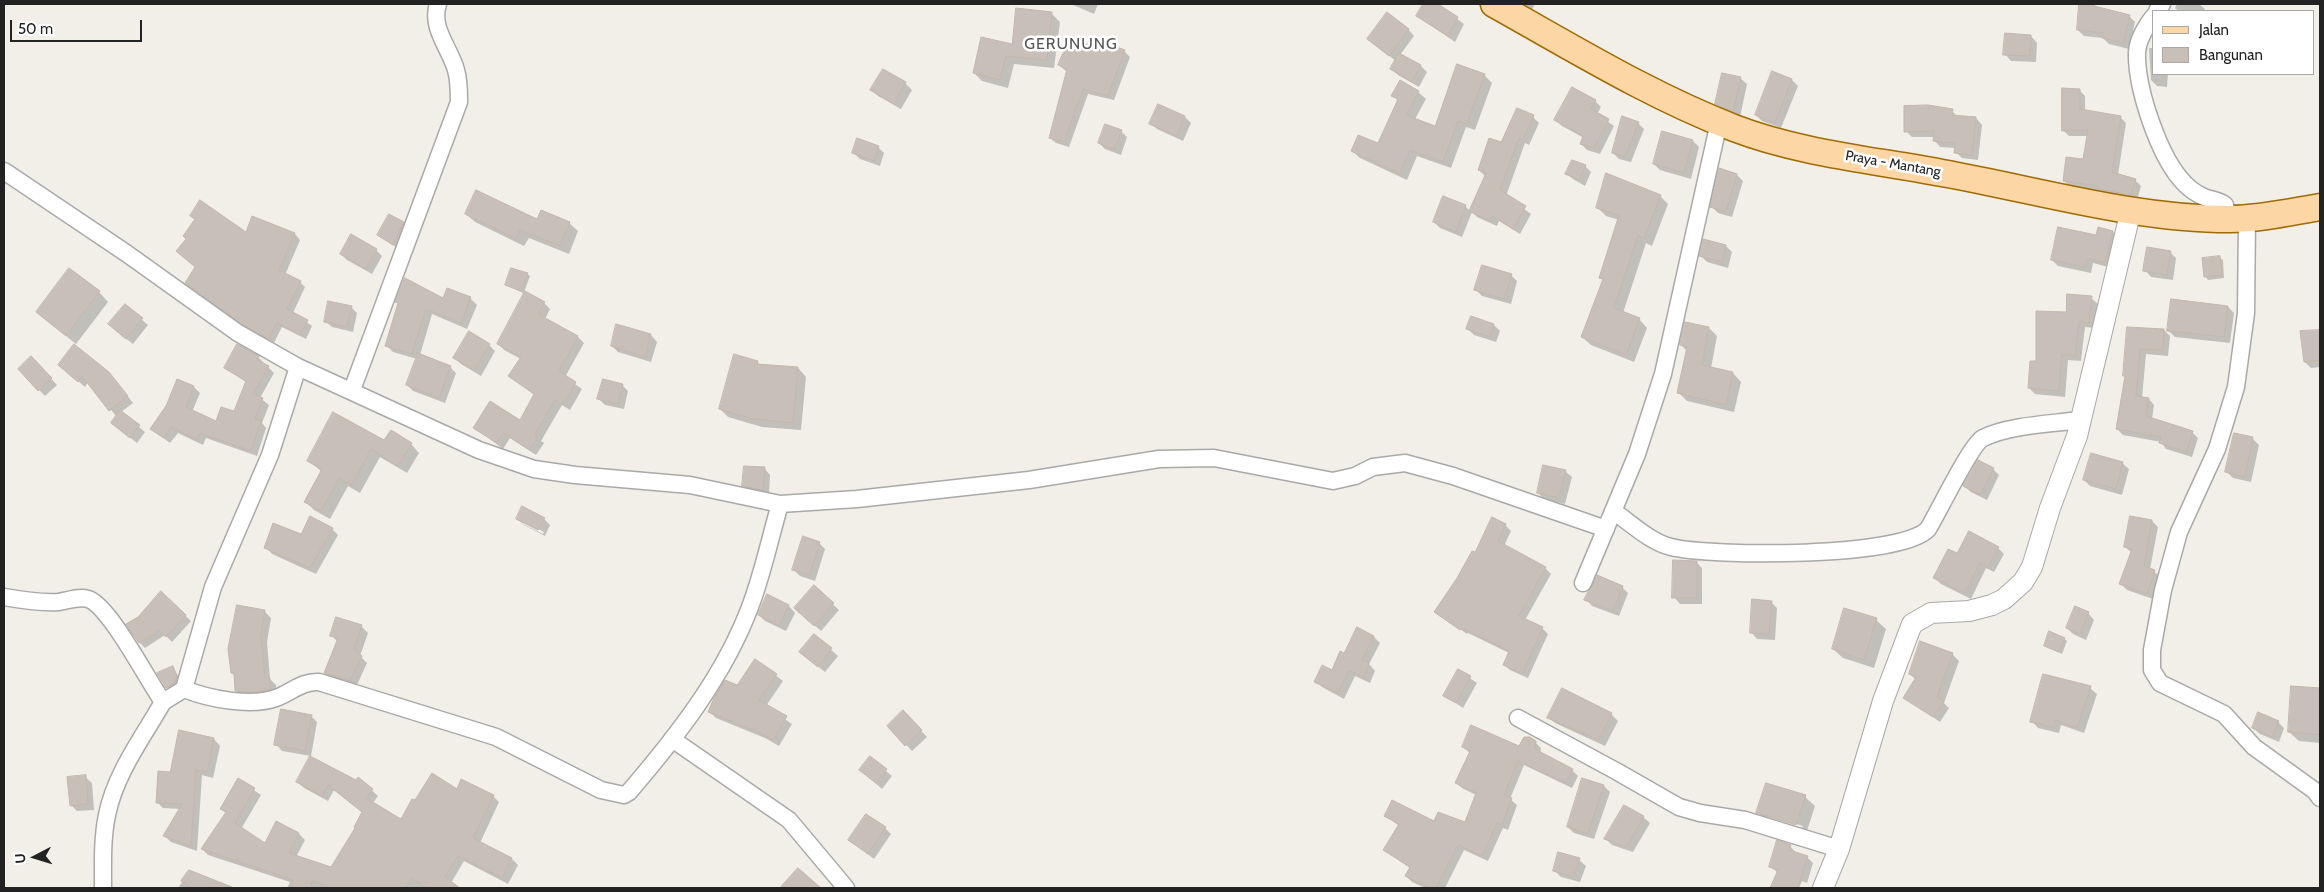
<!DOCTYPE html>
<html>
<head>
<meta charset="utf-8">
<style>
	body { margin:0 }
	#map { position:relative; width:2324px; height:892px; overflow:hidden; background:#f2efe9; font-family:Cabin,sans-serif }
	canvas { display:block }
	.frame { position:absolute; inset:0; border:5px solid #222; pointer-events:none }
	.legend { position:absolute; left:2152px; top:10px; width:162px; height:65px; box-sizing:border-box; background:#fff; border:1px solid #a7a7a7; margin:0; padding:6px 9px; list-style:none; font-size:15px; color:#222 }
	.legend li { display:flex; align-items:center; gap:10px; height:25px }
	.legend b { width:25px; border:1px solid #a7a7a7 }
	.north { position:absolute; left:10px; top:832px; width:50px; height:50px; -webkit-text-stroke:4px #fff; paint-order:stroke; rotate:265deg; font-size:14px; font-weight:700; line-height:20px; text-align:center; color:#222 }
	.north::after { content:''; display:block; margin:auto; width:18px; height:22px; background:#222; clip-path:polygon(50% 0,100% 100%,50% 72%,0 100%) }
	.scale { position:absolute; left:10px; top:20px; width:132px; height:22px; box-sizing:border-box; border:2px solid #222; border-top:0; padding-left:6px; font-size:15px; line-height:18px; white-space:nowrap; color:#222; -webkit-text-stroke:4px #fff; paint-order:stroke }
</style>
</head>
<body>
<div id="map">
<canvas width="2324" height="892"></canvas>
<div class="frame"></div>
<ul class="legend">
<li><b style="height:6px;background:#fcd6a4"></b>Jalan</li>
<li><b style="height:14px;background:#c7bfb8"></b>Bangunan</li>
</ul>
<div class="north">U</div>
<div class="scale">50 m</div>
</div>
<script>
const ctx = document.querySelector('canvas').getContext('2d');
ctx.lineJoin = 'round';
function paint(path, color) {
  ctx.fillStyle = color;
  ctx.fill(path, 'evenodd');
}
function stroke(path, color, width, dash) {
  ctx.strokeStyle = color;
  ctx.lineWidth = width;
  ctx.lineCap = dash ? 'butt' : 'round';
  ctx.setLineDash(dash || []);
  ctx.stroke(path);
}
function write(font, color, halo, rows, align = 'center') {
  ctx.font = font + ' Cabin,sans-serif';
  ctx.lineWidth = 5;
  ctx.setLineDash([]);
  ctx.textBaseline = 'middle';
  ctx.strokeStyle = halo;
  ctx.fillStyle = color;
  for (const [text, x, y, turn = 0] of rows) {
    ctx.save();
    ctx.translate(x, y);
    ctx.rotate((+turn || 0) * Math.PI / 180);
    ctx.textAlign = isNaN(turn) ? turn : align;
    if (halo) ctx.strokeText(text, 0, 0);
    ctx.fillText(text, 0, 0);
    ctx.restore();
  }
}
const shadow = new Path2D(`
	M1071,4H1098L1094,14Z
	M1425,4H1436L1464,24L1455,42L1417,16Z
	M1521,4H1535L1532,10Z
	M2081,4H2094L2098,9L2129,16L2135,22L2129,49L2109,44L2103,38L2084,36L2078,30Z
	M2177,4H2199L2205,9L2204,11H2179L2175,8Z
	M1051,13L1060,22L1054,68L1014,64L1008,88L982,81L974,73L1014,45Z
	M1408,29L1414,36L1400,55L1421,66L1427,72L1419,87L1398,75L1392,69L1396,61L1375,45Z
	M2031,36L2037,43L2036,62L2011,61L2005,54Z
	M2149,48H2153V74H2168L2167,87L2157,86L2151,80Z
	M1124,51L1130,57L1114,100L1088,94L1069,147L1056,143L1050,138L1067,72L1059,65L1103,53Z
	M883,70L906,84L912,90L901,109L878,96L872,90Z
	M1773,72L1792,80L1798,86L1781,128L1762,121L1756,115Z
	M1484,75L1492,83L1475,130L1466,127L1451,168L1417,156L1407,180L1360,158L1352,151L1378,145L1398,101L1393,95L1418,92L1426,99L1415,119L1436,127Z
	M1740,78L1747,84L1740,117L1723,110L1717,104Z
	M2079,90L2085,96V111L2120,117L2126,123L2118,175L2135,180L2141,186L2137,200L2104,195L2100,191L2070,187L2064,181L2084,161L2088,136H2069L2063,130Z
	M1595,101L1601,107L1597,114L1614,126L1600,154L1587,150L1581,144L1584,138L1562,126L1556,120Z
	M1158,105L1185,117L1191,123L1183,141L1157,129L1151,123Z
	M1952,111L1958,117L1976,118L1982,125L1978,160L1962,158L1956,152V148L1940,147L1934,140L1935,137H1912L1906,131Z
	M1533,117L1539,123L1529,145L1525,143L1506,196L1531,214L1520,234L1499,221L1497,226L1477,217L1472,212L1462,237L1440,228L1434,222L1465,206L1470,211L1485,176L1479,170L1502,144Z
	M1638,123L1644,129L1631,162L1619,159L1613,153Z
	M1121,131L1127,137L1121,155L1105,149L1099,143Z
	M1663,133L1693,141L1699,147L1691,179L1660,170L1654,164Z
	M878,147L884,153L880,166L860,159L854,153Z
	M1585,166L1591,172L1585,186L1573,179L1567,173Z
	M1737,175L1743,181L1732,217L1718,213L1712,207Z
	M1660,196L1668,204L1652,246L1646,243L1623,313L1639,319L1647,328L1634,362L1591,345L1582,337L1604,281L1600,278L1619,220L1606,216L1597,207Z
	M466,214L569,223L578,231L569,254L529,238L524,246L475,222Z
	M191,216L246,234L253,217L295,234L300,240L285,275L300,282L305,287L293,313L312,326L306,339L282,327L274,343L250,330L192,288L196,267L188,240L196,221Z
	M403,223L409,230L400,250L379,235Z
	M2113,232L2119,238L2112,268L2093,263L2091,273L2058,266L2052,260L2096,237Z
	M1704,240L1726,246L1732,252L1728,268L1707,262L1701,256Z
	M376,250L382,256L372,274L347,260L341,254Z
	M2170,252L2176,258L2173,280L2151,277L2145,270Z
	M2220,258L2223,260L2224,278L2208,280L2206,277L2204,259Z
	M527,274L530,276L524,292L544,303L550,309L545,319L578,337L584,343L565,377L582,389L570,410L562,405L541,441L544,443L536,455L510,438L503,449L475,428L520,422L535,395L510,375L521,359L504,350L498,343L525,294L506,285Z
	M1511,275L1517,281L1511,304L1482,296L1476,290Z
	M448,289L471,299L477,305L467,329L432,314L420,355L450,367L456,373L445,403L413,391L407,385L417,359L393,352L386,345L399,303L443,300Z
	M99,292L108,302L76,344L37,312Z
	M2091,298L2098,304L2095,328L2085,327L2081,361L2068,360L2065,397L2035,394L2029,388L2037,363L2067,313Z
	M125,305L148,325L133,344L116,331Z
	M351,307L357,313L353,332L332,327L325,321Z
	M2228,307L2234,313L2230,343L2175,337L2168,330Z
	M1472,317L1494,325L1500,331L1496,342L1474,335L1468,329Z
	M1709,328L1717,336L1711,368L1733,373L1741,382L1734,412L1687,401L1679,393L1688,352L1681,345Z
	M2128,328L2164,330L2170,336L2168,356L2146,354L2142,398L2149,399L2154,405L2152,419L2192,432L2198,438L2192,457L2166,449L2161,442L2123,435L2117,429L2126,377Z
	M2320,332V367L2311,368L2305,362L2301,333Z
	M651,335L657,342L651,362L618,352L612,346Z
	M489,345L495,351L481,376L461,364L455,358Z
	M238,346L258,357L274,373L260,398L269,405L262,423L266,428L257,456L206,438L203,445L178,433L170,443L158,434L152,429L167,407L178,380L194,387L200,393L192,412L216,423L235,413L246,382L225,368Z
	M31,357L57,385L45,396L19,369Z
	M757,362L760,365L798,368L806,377L801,430L762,427L728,417L720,409Z
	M66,371L115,380L133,403L121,412L145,432L137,443L112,423L117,417L88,382L85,387Z
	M622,385L628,391L624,409L605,405L599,399Z
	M2235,435L2253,439L2259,445L2251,482L2233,478L2227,472Z
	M384,442L411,444L419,453L407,473L380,457L360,493L348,486L330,519L314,510L305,501L322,472L309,461Z
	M2122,463L2129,469L2122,495L2090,486L2084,480Z
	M764,468L770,475L769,496L750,492L743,485Z
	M1993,469L1999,475L1987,500L1971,492L1964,486Z
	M1565,471L1572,477L1565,504L1544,499L1538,493Z
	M2131,517L2152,521L2158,527L2150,569L2161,577L2153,599L2127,590L2121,584L2132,553L2125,547Z
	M518,519H544L550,525L545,536L524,525ZM523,521L544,532L543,534L523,524Z
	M1505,525L1511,531L1504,546L1545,568L1551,574L1525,620L1542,628L1548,634L1528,678L1510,670L1504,664L1509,653L1468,633L1467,634L1436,612L1476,554Z
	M332,529L338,535L316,574L272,554L266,547L301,535Z
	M819,543L825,549L815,581L800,576L794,570Z
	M1998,548L2004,554L1994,572L1986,568L1971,599L1941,584L1935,578L1958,555Z
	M1696,562L1702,568V604H1680L1674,597Z
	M814,587L839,610L821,631L801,614Z
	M1622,587L1628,593L1619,616L1592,606L1586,599Z
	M161,593L191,621L172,642L165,635L145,648L140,643L138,618Z
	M768,596L789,606L795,613L786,631L765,621L759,615Z
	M1771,602L1777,608L1775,640L1757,639L1751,632Z
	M238,606L265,612L271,618L267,642L270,679L276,685V695L242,697L236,690L235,676L232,673Z
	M2088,613L2094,620L2086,640L2073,634L2067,628Z
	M1876,620L1886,629L1874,668L1843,658L1833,649Z
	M361,626L368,633L360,656L367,663L356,687L332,679L325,673L338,642L331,635Z
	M1358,628L1374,637L1380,643L1369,664L1375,671L1370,683L1355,676L1344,699L1322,687L1316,681L1333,672Z
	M814,635L838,656L825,672L807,658Z
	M2064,639L2067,641L2062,654L2045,646Z
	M1952,654L1959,661L1944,703L1949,708L1940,722L1905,698L1916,680L1910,674Z
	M755,660L783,681L766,706L792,724L779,746L765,738L716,718L710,712L737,687Z
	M172,667L183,683L173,694L159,674Z
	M1458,670L1477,683L1463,708L1444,695Z
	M2044,675L2090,688L2097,694L2084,733L2061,725L2059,733L2038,728L2032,721Z
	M2292,688L2320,690V743L2299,741L2289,732Z
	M1562,690L1611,714L1618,721L1605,746L1555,723L1549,717Z
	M903,712L927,737L912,751L889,726Z
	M311,716L317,722L311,756L282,751L276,744Z
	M2278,722L2284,728L2279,742L2260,734L2253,728Z
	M180,732L214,739L220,746L213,778L202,775L197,851L171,842L165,836L181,809L163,808L157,802L171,773Z
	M1535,742L1541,748L1540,754L1572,770L1578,776L1572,788L1524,765L1510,799L1517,805L1508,830L1503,828L1488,861L1464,850L1445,888H1425L1412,882L1406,876L1410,868L1384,850L1399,826L1386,816L1435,823H1466L1476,795L1462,788L1456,782L1470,753L1463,747L1519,748Z
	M870,758L892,776L882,789L867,776Z
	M85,777L92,783L94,810L77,811L71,805Z
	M359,779L378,796L373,803L401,821L415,802L457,791L493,796L499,802L480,843L512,859L518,865L508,884L464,861L451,883L456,888H374L364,882L361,888H338L326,883L324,888H287L290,882L208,855L202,849L227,814L222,808L239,780L261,795L241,829L265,845L276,823L299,834L305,840L296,857L332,869L357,828L363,813L334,790L328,801L304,788L298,782H356Z
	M1604,786L1610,792L1594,839L1574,833L1568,827Z
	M1805,797L1815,806L1806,834L1767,822L1758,813ZM1767,815L1803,826L1802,828L1767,818Z
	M1643,817L1650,823L1633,852L1612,845L1606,839Z
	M885,828L891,834L874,859L849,840Z
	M1790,846L1796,853L1807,857L1813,863L1807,883L1802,881L1799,888H1771L1778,873L1771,867Z
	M1579,860L1586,866L1580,882L1561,877L1554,870Z
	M189,872L231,888H178Z`);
const building = new Path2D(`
	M1423,4H1438L1458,17L1448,36L1416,16Z
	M2079,4H2094V6L2130,15L2123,43L2102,38L2103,33L2077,30Z
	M1016,8L1052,12L1047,60L1006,56L1000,80L973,73L981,37L1012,44Z
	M1387,12L1409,29L1389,56L1367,39Z
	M2005,33L2031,35L2030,56L2003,55Z
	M1071,36L1102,51L1105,43L1125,50L1108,96L1083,89L1064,142L1049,138L1067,69L1058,65Z
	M1399,53L1421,65L1412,82L1390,69Z
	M1457,64L1485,74L1467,124L1458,121L1443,162L1410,150L1400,174L1351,151L1358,135L1378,143L1398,99L1391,96L1400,80L1419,91L1406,115L1435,126Z
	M883,69L906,82L894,104L870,90Z
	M1772,71L1792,79L1775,123L1755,115Z
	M1722,73L1741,77L1733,112L1715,104Z
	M1572,87L1596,100L1591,109L1609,119L1594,148L1580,144L1583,136L1554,120Z
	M2062,88L2080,89V109L2121,116L2112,172L2136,179L2131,195L2097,189L2098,186L2063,181L2066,157L2083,159L2088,130L2062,131Z
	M1158,104L1185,116L1177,136L1149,124Z
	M1928,105L1953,109L1952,115L1976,117L1972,155L1954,153L1955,143L1933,141L1934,131L1904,132V106Z
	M1517,108L1534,115L1523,140L1519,138L1500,190L1526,206L1513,229L1493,216L1490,221L1469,211L1486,173L1478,170L1489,138L1501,142Z
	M1622,116L1639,122L1625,157L1612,153Z
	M1105,124L1122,130L1114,150L1098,143Z
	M1662,131L1693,140L1684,173L1653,164Z
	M857,138L879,146L874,161L852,153Z
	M1572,160L1586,165L1579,180L1565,174Z
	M1719,168L1737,174L1726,212L1710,207Z
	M1606,173L1661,195L1644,238L1638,236L1614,308L1640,318L1626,355L1581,337L1603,279L1599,278L1619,215L1596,208Z
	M476,190L537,219L541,210L570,222L560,246L520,230L516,239L465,214Z
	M1443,196L1466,205L1456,232L1433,222Z
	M200,200L246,232L252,216L295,233L279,270L301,281L287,309L308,320L300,335L277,323L268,339L243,325L185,283L195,267L176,251L186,239L183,236L195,219L190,216Z
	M389,214L404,222L393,245L377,235Z
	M2058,227L2096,235L2098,227L2113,231L2105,263L2087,258L2085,267L2051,260Z
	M351,234L377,249L366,269L340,254Z
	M1703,239L1726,245L1722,262L1699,256Z
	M2147,247L2171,251L2167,275L2143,271Z
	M2220,256L2222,275L2204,277L2202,258Z
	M1482,265L1512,274L1504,299L1474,290Z
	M69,268L100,291L66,336L36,312Z
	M511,268L528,273L521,291L505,285Z
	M405,278L443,298L447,288L471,297L461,323L426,309L412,354L385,346L398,303L395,302Z
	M525,291L545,302L538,314L578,336L559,371L576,382L563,405L555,400L535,434L538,436L530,450L503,433L497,443L473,428L490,401L520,420L534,394L508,376L521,357L497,344Z
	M2067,294L2092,296L2089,323L2079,322L2075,356L2062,354L2059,391L2028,388L2030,361H2036V311L2066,312Z
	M2171,299L2228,306L2224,337L2167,331Z
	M328,301L352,306L347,327L324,322Z
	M125,304L143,318L126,339L108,324Z
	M1471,316L1494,324L1490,337L1466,329Z
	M1685,322L1709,327L1702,365L1733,372L1726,405L1677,393L1687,347L1680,345Z
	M616,324L651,334L645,357L611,346Z
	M2127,327L2164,329L2163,350L2140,349L2136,396L2149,398L2146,416L2193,431L2186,452L2159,443L2161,437L2116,429L2125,376H2123Z
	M2320,330V360L2304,362L2300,331Z
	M469,331L490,344L474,370L453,358Z
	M74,344L109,372L128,396L109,411L82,376L78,382L58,365Z
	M237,344L259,356L257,360L269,366L253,394L263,398L255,419L261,421L251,451L200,433L197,440L171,427L164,438L150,429L166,406L177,379L194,386L186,407L216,421L221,407L234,411L246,381L224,368Z
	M418,353L451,366L439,398L406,385Z
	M734,354L758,361L757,364L798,367L793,423L753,419L719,409Z
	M31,356L52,378L38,391L18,369Z
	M603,379L623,384L618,404L597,399Z
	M120,410L140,425L130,438L111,423Z
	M333,412L384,440L391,430L412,443L398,466L371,449L352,485L339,478L321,511L304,502L322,469L307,461Z
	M2234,433L2253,437L2245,477L2225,472Z
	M2091,453L2123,462L2116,489L2083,480Z
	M1978,460L1994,468L1980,495L1963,486Z
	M1543,465L1566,470L1559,498L1537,493Z
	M744,466L765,467L763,490L742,486Z
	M522,506L545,518L538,530L516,519Z
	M310,516L333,528L310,568L264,548L273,523L301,534Z
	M2130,516L2152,520L2144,566L2155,570L2147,594L2119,584L2132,549L2124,547Z
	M1492,517L1506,524L1498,541L1546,567L1519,616L1543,627L1522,674L1503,665L1509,651L1462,628L1460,630L1434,612L1457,578L1472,551L1475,552Z
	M1969,531L1999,547L1988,567L1980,562L1965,593L1933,578L1948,549L1957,553Z
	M803,536L820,542L809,575L792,570Z
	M1673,560L1697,561V598H1672Z
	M1597,575L1623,586L1613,611L1584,600Z
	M814,585L834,603L814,626L794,608Z
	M161,591L186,615L166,637L159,631L139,643L126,624L138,617Z
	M767,594L789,605L779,626L758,615Z
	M1752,599L1772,601L1769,634L1750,633Z
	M237,605L265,610L261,635L265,678H270V689L254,692L235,691L234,673H231L228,649Z
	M2075,606L2089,612L2080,634L2066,628Z
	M1844,608L1877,618L1864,660L1832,649Z
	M336,617L362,625L354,650L362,656L350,681L324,673L338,638L330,636Z
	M1357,627L1374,636L1362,660L1369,663L1364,677L1349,671L1338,693L1314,682L1322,665L1332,670L1340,651L1344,653Z
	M2049,631L2065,638L2059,652L2044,646Z
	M814,634L832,648L818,667L799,652Z
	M1920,641L1953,653L1937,697L1944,701L1933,717L1903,698L1916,677L1909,674Z
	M755,659L777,674L759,700L787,716L773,740L758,732L708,712L714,698L725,680L737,685Z
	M173,666L177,676L175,683L166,688L157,673Z
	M1458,669L1471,676L1456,703L1443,696Z
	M2043,674L2091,686L2077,728L2055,720L2053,727L2030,722Z
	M2291,686L2320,688V735L2288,732Z
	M1562,688L1612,713L1599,740L1547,718Z
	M281,709L312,715L305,751L274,745Z
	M903,710L922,730L905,746L887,726Z
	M2258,712L2279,721L2272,737L2252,728Z
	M1471,725L1519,746L1524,737H1530L1536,741L1535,749L1573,769L1566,783L1518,761L1504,795L1512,798L1502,825L1497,823L1482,856L1458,845L1436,888H1428L1405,876L1410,867L1383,850L1399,824L1384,816L1392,800L1434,821L1438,812L1465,822L1476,793L1455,783L1470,751L1462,747Z
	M179,730L214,738L207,772L196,770L191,846L163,836L182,804L156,803L158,771L170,772Z
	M310,756L356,780L358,777L373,789L366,798L401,819L412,799L415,800L432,773L457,789L461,779L494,795L473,838L512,858L502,878L458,856L445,877L460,888H427L412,878L406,888H328L313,880L310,888H291L293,880L201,849L226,812L220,809L238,778L255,788L235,823L265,843L276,821L299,833L289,853L331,867L355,828L354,827L362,812L328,785L322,796L296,782Z
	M870,756L887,769L876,783L859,770Z
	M86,775L88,804L70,806L67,777Z
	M1582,778L1604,785L1588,834L1567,827Z
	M1766,783L1806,795L1796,825L1756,813Z
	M1624,805L1644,816L1627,847L1604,839Z
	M866,814L886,827L868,854L848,840Z
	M1777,840L1791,845L1789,850L1808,856L1798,888H1770L1778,870L1769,867Z
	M1558,852L1580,858L1574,877L1553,871Z
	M798,868L821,888H780Z
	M189,870L232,887V888H192L181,881Z`);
const minor = new Path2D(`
	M2157,11L2162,4
	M2153,17C2145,28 2138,39 2137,52C2136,88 2159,158 2185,184C2190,189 2197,194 2204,197C2211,200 2219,200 2225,205L2228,219
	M4,171L126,253L238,333L298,367L479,450L534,469L575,475L690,485L780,504L857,499L1029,480L1159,459L1214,458L1333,481L1355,476L1373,467L1405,463L1453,476L1606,529
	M2247,219L2246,313L2236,387L2217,449L2179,532L2163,590L2152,650V670L2160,683L2224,714L2254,747L2315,791L2320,798
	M352,390L459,102C459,91 459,80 456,70C450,48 430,28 438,4
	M1613,511C1631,523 1650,542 1671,547C1712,557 1901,558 1928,529C1938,513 1971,444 1983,438C2009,425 2051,424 2080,420
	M1583,583L1637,454L1663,374L1719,122
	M4,597C21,600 40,603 58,602C67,601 79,596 88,599C109,605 148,681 163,702L184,689L213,587L270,455L298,367
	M184,689C209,699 251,707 276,698C292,692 302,681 319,682L496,737L601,790L624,795L629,792C677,736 724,676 750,607C763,573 770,538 780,504
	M1518,718L1616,771L1679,807L1700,813L1745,820L1839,849
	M672,739L789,820L846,888
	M103,888C103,864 102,839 107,815C115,774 143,737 163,702`);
const tertiary = new Path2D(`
	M1823,888L1839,849L1883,701L1912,624L1931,613L1969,611L1992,605L2004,599L2023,582L2032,567L2050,508L2077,436L2131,210`);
const primary = new Path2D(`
	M1494,4C1573,48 1649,95 1734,128C1799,153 1873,160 1942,173C2037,190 2133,219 2230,219C2260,219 2290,212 2320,207`);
const streetNames = [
	["Praya - Mantang",1893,164,10]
];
const quarterNames = [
	["GERUNUNG",1071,44]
];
paint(shadow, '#0003');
paint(building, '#c7bfb8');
stroke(building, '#c4b6ab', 1);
stroke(minor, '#a9a9a9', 19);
stroke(tertiary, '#a9a9a9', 22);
stroke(primary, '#a06b00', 29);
stroke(minor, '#fff', 16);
stroke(tertiary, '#fff', 20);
stroke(primary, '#fcd6a4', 26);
write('14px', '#222', '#fff', streetNames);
ctx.letterSpacing = '1px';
write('16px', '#555', '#fff', quarterNames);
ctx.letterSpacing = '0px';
</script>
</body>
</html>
